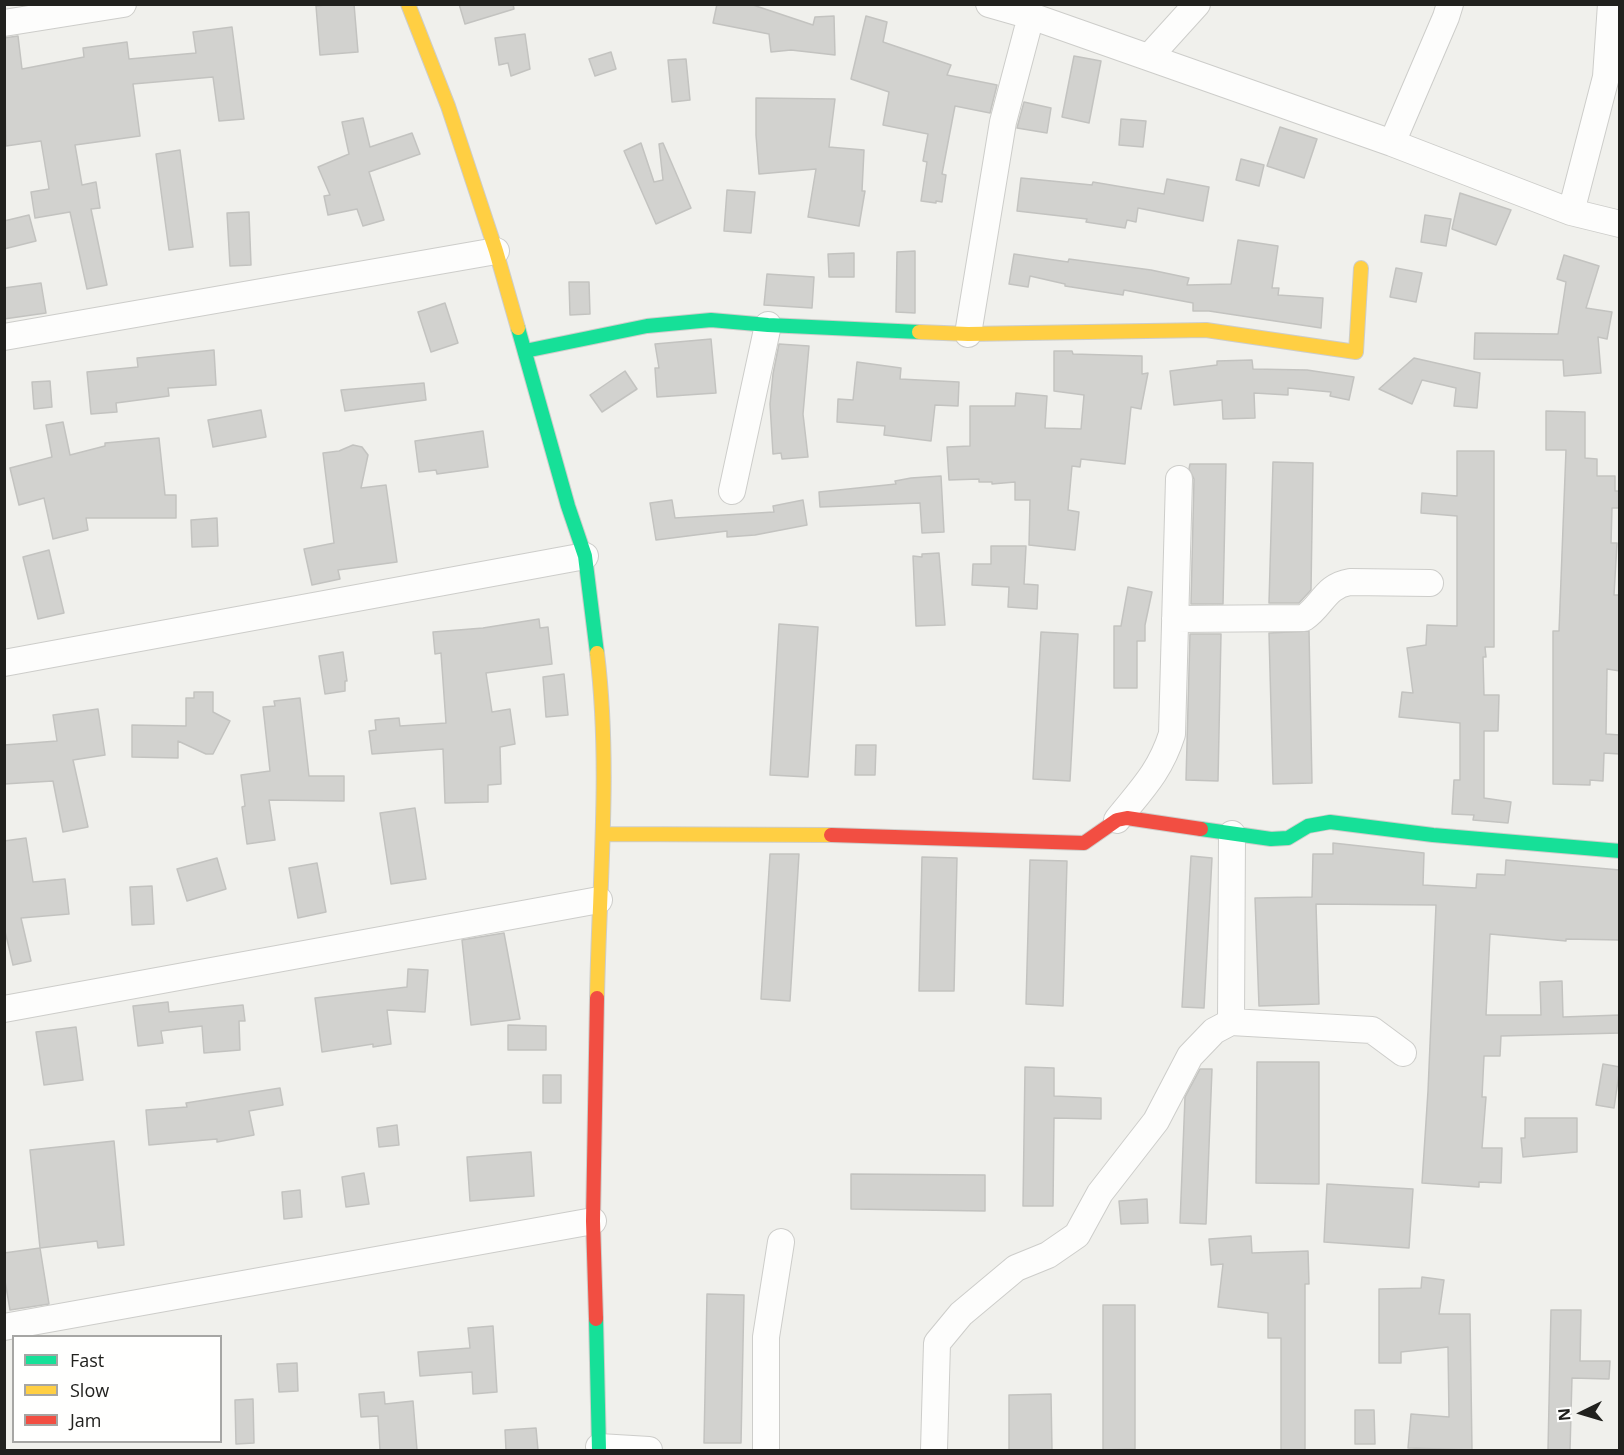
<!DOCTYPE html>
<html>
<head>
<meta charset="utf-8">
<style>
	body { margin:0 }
	#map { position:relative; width:1624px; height:1455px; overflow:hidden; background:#f0f0ec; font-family:"Open Sans",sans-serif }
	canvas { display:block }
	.frame { position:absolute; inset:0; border:6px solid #21211e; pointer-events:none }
	.legend { position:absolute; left:12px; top:1335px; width:210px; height:108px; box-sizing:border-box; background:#fffffe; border:2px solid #a6a6a4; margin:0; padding:8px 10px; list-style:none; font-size:18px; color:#21211e }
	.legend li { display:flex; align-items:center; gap:12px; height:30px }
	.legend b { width:30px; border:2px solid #a6a6a4 }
	.north { position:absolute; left:1552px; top:1383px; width:60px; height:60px; -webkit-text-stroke:4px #fffffe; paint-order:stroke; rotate:265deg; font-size:16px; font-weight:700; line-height:24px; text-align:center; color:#21211e }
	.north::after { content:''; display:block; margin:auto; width:21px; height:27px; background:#21211e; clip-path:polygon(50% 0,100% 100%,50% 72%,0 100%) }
</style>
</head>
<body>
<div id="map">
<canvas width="1624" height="1455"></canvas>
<div class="frame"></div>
<ul class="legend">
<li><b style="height:8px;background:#16e098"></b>Fast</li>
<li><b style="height:8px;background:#ffcf43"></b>Slow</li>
<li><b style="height:8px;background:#f24e42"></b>Jam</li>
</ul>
<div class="north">N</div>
</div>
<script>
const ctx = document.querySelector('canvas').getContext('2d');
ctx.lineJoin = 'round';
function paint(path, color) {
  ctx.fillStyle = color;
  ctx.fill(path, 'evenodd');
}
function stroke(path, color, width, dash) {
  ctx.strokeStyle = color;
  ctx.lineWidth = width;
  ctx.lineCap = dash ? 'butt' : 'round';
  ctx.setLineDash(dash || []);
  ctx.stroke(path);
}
const building = new Path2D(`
	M335,4H354L358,52L320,55L316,6Z
	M459,4H513L514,9L465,24Z
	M717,4H750L813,25L815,17L834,16L835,55L791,50L771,52L769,34L713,23Z
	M866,16L887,22L883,42L951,65L947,75L997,85L990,113L955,106L942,174L946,175L942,202L936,201V203L921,201L927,162L923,161L928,134L883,125L889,92L851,79Z
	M232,27L244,119L219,121L213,77L133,84L140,136L75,145L82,185L96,182L100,208L91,209L107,285L87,289L70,212L35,218L31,192L49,189L41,141L6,146L4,38L18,36L22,69L84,57L83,48L127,42L129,59L196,53L193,32Z
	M525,34L530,69L511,76L508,63L499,65L495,38Z
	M611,52L616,69L595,76L589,59Z
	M1074,56L1101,61L1089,123L1062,117Z
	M686,59L690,100L672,102L668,60Z
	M756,98L835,99L829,147L864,150L862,191H865L859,226L808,217L816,169L759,174L756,135Z
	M1024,102L1051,108L1047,133L1017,128Z
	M363,118L370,147L412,133L420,154L369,172L384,220L363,226L357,209L328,215L324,196L330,195L318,167L349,154L342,122Z
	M1121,119L1146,121L1143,147L1119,145Z
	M1280,127L1317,139L1304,178L1267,166Z
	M641,143L654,182L663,180L659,144L663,143L691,208L656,224L624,151Z
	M180,150L193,247L169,250L156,154Z
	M1241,159L1264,165L1259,186L1236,180Z
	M1021,178L1092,185L1093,182L1164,194L1167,179L1209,187L1203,221L1138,208L1136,222L1127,220L1125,228L1086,222L1087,219L1017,211Z
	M727,190L755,192L751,233L724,231Z
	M1460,193L1511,210L1496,245L1452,229Z
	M249,212L251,265L230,266L227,213Z
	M29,215L36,241L4,249V221Z
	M1425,215L1451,219L1446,246L1421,242Z
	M1238,240L1278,246L1272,288H1279L1278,295L1323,298L1321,328L1209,311H1193V303L1124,290L1123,295L1065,286V284L1030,276L1028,287L1009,284L1014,254L1068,262L1069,259L1151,270L1189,278L1187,285L1231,284Z
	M915,251V313L896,312L897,252Z
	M854,253V277H829L828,254Z
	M1564,255L1599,266L1586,308L1612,312L1607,339L1598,337L1601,373L1564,376L1563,360L1474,359L1475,333L1558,334L1566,282L1557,279Z
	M1396,268L1422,273L1416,302L1390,297Z
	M767,274L814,277L812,308L764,305Z
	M569,282H589L590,314L570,315Z
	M41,283L46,313L4,319V288Z
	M445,303L458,343L431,352L418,312Z
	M711,339L716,393L657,397L655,368H659L655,344Z
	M779,344L809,346L803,414L808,457L782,459L781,453L773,454L770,404L773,374Z
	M214,350L216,385L168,388L169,396L116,403L117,412L91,414L87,372L138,367L137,358Z
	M1054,351H1072L1073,354L1142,356V374L1148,373L1141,409L1131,407L1125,464L1081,459L1080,467L1072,466L1068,510L1079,512L1075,550L1029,545L1030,500H1015V482L992,484V482H979V479L949,480L947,447L970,446V406H1015L1016,393L1047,396L1045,428L1081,429L1084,395L1054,391Z
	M1414,358L1480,373L1477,408L1454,406L1456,388L1422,380L1412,404L1379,389Z
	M1252,360L1253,369L1307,370L1354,377L1349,400L1330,396L1331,392L1288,388V395L1254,393L1255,418L1223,419L1222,400L1174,405L1170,371L1217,365V361Z
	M857,362L901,368L900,379L959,382L958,406L935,405L931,441L884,435L885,426L837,422L838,399L853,400Z
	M625,371L637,389L602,412L590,395Z
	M50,381L52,407L34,409L32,382Z
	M424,383L426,400L345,411L341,390Z
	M261,410L266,437L213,447L208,420Z
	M1546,411L1585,412V458L1597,459V476H1615V491H1620V508H1612L1611,543H1617L1614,595H1620V671L1607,669L1606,734L1620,735V754L1604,753L1603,781L1590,780V785L1553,784V631H1559L1566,450H1546Z
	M63,422L70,455L105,446V443L159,438L165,495H176V518H86L88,530L53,539L44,498L19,505L10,468L52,457L46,425Z
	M483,431L488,467L437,474L436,470L419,472L415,441Z
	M353,445L362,447L368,455L361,488L386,485L397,562L338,570L340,579L312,585L304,549L334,543L323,453L339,451Z
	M1457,451H1494V647H1485L1486,657H1483L1484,695H1499L1498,731H1484V798L1511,802L1508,823L1473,820L1474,815L1452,814L1454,780H1460V723L1399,717L1402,692L1413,693L1407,648L1426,645L1427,625L1457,626V516L1421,513L1422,493L1457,496Z
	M1273,462L1313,463L1311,590L1299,603H1269Z
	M1190,464H1226L1223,604H1191L1194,479L1189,469Z
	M941,476L944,532L922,533L920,503L820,507L819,492L896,484L895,481L911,478Z
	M672,500L675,518L774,512L773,506L803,500L807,525L755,535L727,537V531L656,540L650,503Z
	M217,518L218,546L192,547L191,520Z
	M991,546H1026L1024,584L1038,585L1037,609L1008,607L1009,587L972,585L973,564H991Z
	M49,550L64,613L38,619L23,557Z
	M939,553L945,625L916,626L913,556L922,557V554Z
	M1128,587L1152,592L1145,625V641H1137V688H1114V626H1121Z
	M539,619L540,628L548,627L552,664L486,673L492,712L510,709L515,744L500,747L501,784L488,785V802L445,803L443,749L372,754L369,731L376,730L375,720L399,718L400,726L446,723L441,653L435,654L433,632L483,628Z
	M779,624L818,627L808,777L770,775Z
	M1309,631L1312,783L1273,784L1269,633Z
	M1041,632L1078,634L1070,781L1033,779Z
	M1190,634H1221L1218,781L1186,780Z
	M343,652L347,681H345V691L325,694L319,656Z
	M564,674L568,715L546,717L543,677Z
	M194,692H213V712L230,721L213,754H206L178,741V758L132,757V725L186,726V698H194Z
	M300,698L309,776H344V801L269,800L275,840L247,844L242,807L245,806L241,775L270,771L263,707L275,706L274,701Z
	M98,709L105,755L73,760L88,827L63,832L53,781L4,784V745L57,741L53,715Z
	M856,745H876L875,775H855Z
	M415,808L426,879L391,884L380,813Z
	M26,838L33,882L65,879L69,914L21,918L31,961L13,965L4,927V841Z
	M1333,843L1424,853L1423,885L1476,888L1477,874L1505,875L1506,860L1620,870V940L1566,939V941L1490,934L1486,1015H1541L1540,982L1562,981L1563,1017L1620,1015V1033L1501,1036L1500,1056H1484L1482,1097H1486L1482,1148H1502L1501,1183L1479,1182V1187L1422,1183L1428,1091L1436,905L1316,904L1319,1004L1259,1006L1255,898L1312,897L1313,854H1333Z
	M770,854H799L790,1001L761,999Z
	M1191,856L1212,858L1204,1008L1182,1007Z
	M922,857L957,858L954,991H919Z
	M217,858L226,889L187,901L177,869Z
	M1030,860L1067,861L1063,1006L1026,1004Z
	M317,863L326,912L298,918L289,868Z
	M152,886L154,924L132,925L130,887Z
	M504,933L520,1019L471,1025L462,940Z
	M408,969L428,970L425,1012L387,1010L391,1044L373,1047V1044L322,1052L315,998L407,987Z
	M168,1002L169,1012L243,1005L245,1021H239L240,1050L204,1053L202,1026L161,1031L163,1043L138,1046L133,1006Z
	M508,1025L546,1026V1050H508Z
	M76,1027L83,1080L44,1085L36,1032Z
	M1257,1062H1319V1184L1256,1183Z
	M1603,1064L1620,1067L1614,1108L1596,1105Z
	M1025,1067L1054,1068V1096L1101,1098V1119L1054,1118L1053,1206H1023Z
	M1200,1069H1212L1206,1224L1180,1223L1185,1097Z
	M543,1075H561V1103H543Z
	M280,1088L283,1105L249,1111L254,1135L217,1142V1139L149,1145L146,1110L187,1107L186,1103Z
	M1525,1118H1577V1152L1523,1157L1521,1138H1525Z
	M397,1125L399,1145L379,1147L377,1128Z
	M114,1141L124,1245L98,1248L97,1241L40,1248L30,1150Z
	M531,1152L534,1196L470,1201L467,1157Z
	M364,1173L369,1204L346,1207L342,1177Z
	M851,1174L985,1175V1211L851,1209Z
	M1327,1184L1413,1189L1409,1248L1324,1242Z
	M300,1190L302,1217L284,1219L282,1192Z
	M1147,1199L1148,1223L1121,1224L1119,1201Z
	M1251,1236L1252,1253L1308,1251L1309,1284H1305V1450H1281V1338H1268V1313L1218,1307L1223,1264L1211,1265L1209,1239Z
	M40,1248L49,1304L10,1310L4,1275V1253Z
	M1422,1277L1444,1280L1439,1314H1470L1472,1450L1408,1448L1411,1414L1449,1417L1448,1347L1401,1352V1363H1379V1289L1421,1288Z
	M707,1294L744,1295L741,1443H704Z
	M1103,1305H1135V1449L1103,1450Z
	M1551,1310H1581L1580,1361H1610L1609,1379L1572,1378L1570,1450H1548Z
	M493,1326L497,1392L473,1394L472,1372L420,1376L418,1352L470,1348L468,1328Z
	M297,1363L298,1391L279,1392L277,1364Z
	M384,1392L385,1404L413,1401L417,1450H380L378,1416L361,1417L359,1394Z
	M1051,1394L1052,1450H1009V1395Z
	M253,1399L254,1443L236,1444L235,1400Z
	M1355,1410H1374L1375,1444H1355Z
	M536,1428L538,1450H506L505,1430Z`);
const street = new Path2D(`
	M989,4L1031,16L1392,143L1571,212L1620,224
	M4,23L123,4
	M1149,57L1197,4
	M1392,143L1446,17L1450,4
	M1571,212L1606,77L1611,4
	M968,334L1003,122L1031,16
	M4,337L496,251
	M732,491L768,325
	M1175,619L1304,618C1323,605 1325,586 1350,582L1430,583
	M4,663L585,556
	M1117,820C1141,790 1160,772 1172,734L1179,479
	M4,1009L599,900
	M1231,1022L1232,834
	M4,1327L593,1221
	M599,1447L649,1450
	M766,1450V1337L781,1242
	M934,1450L937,1343L961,1314L1016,1268L1048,1255L1077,1235L1100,1193L1156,1121L1190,1056L1214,1031L1231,1022L1372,1030L1403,1053`);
const fast = new Path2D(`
	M518,328L568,506L585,556L597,653
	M525,351L647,326L711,320L768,325L919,332
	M1201,829L1271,839L1288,838L1308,826L1330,822L1433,835L1620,851
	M596,1319L599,1450`);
const slow = new Path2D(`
	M408,4L448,106L496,251L518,328
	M919,332L968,334L1206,330L1356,352L1361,268
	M597,653C611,768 599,883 597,998
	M604,834L831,835`);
const jam = new Path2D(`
	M831,835L1084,843L1117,820L1127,818L1201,829
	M596,1319L593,1221L597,998`);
paint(building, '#d2d2cf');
stroke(building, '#c3c3c0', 1.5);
stroke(street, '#cdcdca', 28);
stroke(fast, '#cdcdca', 16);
stroke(slow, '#cdcdca', 16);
stroke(jam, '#cdcdca', 16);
stroke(street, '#fdfdfc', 26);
stroke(fast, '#16e098', 14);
stroke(slow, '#ffcf43', 14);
stroke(jam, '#f24e42', 14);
</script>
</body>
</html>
